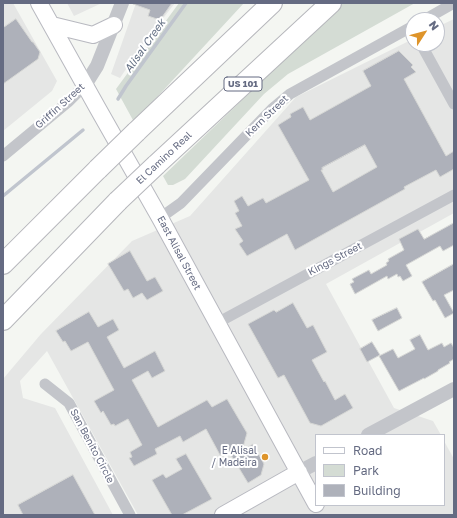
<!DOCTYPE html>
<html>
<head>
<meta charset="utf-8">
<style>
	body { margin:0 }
	#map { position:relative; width:457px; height:518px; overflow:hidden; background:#f4f6f2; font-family:"Golos Text",sans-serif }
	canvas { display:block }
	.frame { position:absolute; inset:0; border:4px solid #656b82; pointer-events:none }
	.legend { position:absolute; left:315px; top:434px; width:130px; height:72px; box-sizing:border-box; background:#fff; border:1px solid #c1c4cd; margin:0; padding:5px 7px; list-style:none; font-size:12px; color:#656b82 }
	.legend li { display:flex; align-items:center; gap:8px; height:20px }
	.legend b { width:20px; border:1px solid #c1c4cd }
	.north { position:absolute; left:405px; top:12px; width:40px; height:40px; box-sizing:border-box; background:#fff; border:1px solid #c1c4cd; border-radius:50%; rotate:54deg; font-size:11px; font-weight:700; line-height:16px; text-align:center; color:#656b82 }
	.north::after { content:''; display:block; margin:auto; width:14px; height:18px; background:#de942a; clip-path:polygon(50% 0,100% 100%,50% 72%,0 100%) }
</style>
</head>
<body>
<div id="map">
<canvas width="457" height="518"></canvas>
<div class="frame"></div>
<ul class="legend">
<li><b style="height:5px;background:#fff"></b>Road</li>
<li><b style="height:11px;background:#d4dcd4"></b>Park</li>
<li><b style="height:11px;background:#aeb1ba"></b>Building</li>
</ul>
<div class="north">N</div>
</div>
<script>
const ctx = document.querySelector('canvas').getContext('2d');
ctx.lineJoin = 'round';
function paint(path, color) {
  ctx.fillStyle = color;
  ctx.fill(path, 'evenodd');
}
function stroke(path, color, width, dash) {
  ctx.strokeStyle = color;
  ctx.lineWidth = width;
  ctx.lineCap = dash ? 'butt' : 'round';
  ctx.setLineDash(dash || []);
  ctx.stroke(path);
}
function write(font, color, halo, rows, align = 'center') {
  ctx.font = font + ' "Golos Text",sans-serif';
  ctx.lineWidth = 4;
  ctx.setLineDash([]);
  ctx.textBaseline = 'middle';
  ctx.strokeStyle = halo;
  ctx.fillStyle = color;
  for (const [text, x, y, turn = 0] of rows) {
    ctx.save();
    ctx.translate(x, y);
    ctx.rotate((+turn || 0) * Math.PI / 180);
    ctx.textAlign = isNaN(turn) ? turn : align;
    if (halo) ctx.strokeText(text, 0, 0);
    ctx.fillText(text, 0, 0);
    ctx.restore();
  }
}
const built = new Path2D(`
	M3,3H13L57,81L52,91L3,131Z
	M67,3H102L74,16Z
	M136,3H175L140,48L120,78L111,74Z
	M454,19V213L326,284L394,408L433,421L441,435H316V505H444V441L454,459V515H138L47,351L20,381L23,398L55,408L113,515H3V379L41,334L132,241L190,216L296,97L413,39V44H437V27Z`);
const green = new Path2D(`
	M179,3H244L134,122L116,89Z
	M343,3H415L288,74L264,94L185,179L173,185H168L163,176Z`);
const stream = new Path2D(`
	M118,99L126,86L186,3
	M3,196L83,130`);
const building = new Path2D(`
	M133,3H172L160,20L148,16L150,10L133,4Z
	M16,19L32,42H33L40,52L38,59L3,84V28Z
	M399,51L413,65L411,67L416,72L404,79L446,156L454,151V169L440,177L436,170L404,187L405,189L295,250L287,234L247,256L239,244L243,241L235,229L242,226L235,213L239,211L234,201L242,196L248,206L263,198L266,203L309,180L278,125L291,117L290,114L303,107L310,120L371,86L363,71ZM365,145L377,167L333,192L321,170H323L322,168Z
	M454,223V245L443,251L440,246L406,265L412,276L403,281L400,276L398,277L397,274L388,279L387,276L355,294L350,284L354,282L352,279L369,270L371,274L387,265L386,263L389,261L388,259L404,250L399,239L418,229L424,239Z
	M130,251L147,281L155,277L163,291L147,300L142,293L133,298L128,289L124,291L108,264Z
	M454,264V290L444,295L454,313L445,318L435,300L433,301L422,282Z
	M293,303L307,328L313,325L327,352L312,360L324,382L325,381L335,400L345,394L353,408L321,426L310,423L284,375L278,378L248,324L274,310L276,312Z
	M397,308L402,318L378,331L372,320Z
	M89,312L98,327L113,319L119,330L107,337L124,368L155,351L165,371L152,378L148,371L132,380L158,427L207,400L212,407L227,399L247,433L242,451L253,444L264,464L261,475L248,483L228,450L220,455L206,429L183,442L180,436L155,449L157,454L134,466L129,458L132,457L130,452L142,445L128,419L115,426L114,424L111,425L103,411L101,413L94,401L114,390L88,342L71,351L65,341L63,342L56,331Z
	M420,335L428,350L442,343L444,347L451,343L454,348V359L449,362L450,363L438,370V371L424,379V378L399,391L379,356L393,349L398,358L415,349L410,340Z
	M372,342L380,355L367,362L360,349Z
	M186,454L212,499L182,515H172L152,480L163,474L166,478L182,469L176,459Z
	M73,475L95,515H23L18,505Z`);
const minor = new Path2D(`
	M424,20L454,3
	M421,44L454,104
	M3,156L68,102L85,85
	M160,218L181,203L272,109L290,94L413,26
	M217,323L454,195
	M45,384L69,403L130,515`);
const tertiary = new Path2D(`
	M85,85L97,66L122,3
	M368,435L454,389
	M299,472L316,463`);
const secondary = new Path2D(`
	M39,3L97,107L160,218L316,504
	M52,25L93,35L114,25
	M223,515L299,472`);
const motorway = new Path2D(`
	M136,132L272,3
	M156,165L331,3
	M3,264L98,169
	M3,320L118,201`);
const motorwayBridge = new Path2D(`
	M98,169L136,132
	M118,201L156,165`);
const markers = [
	[265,457,4,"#de942a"]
];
const shields = [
	[243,84,38]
];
const shieldNames = [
	["US 101",243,84]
];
const streetNames = [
	["Griffin Street",60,106,-42],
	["Kern Street",267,116,-44],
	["El Camino Real",164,158,-43],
	["East Alisal Street",179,253,62],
	["Kings Street",335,259,-28],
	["San Benito Circle",92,446,62]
];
const poiNames = [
	["E Alisal",257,451],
	["/ Madeira",257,463]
];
const waterNames = [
	["Alisal Creek",145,46,-55]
];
paint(built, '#e5e6e5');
paint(green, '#d4dcd4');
stroke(stream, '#c0c5ce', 3.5);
paint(building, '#aeb1ba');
stroke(building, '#d6d7d5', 1);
stroke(secondary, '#b8b9c0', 18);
stroke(motorway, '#b6b7bc', 22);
stroke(minor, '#c3c5ca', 11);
stroke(tertiary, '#c3c5ca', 14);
stroke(secondary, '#fff', 16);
stroke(motorway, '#fff', 20);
stroke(motorwayBridge, '#b6b7bc', 22, []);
stroke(motorwayBridge, '#fff', 20);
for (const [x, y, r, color] of markers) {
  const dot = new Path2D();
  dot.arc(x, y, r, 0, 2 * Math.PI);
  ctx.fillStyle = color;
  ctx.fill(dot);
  stroke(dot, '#fff', 1.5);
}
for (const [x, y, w] of shields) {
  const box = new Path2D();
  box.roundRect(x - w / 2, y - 7, w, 14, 3);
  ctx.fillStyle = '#fff';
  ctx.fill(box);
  stroke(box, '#656b82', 1);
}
write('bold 9px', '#656b82', null, shieldNames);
write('10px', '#656b82', '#fff', streetNames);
write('10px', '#656b82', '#fff', poiNames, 'right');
write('italic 11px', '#667286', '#fff', waterNames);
</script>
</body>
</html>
